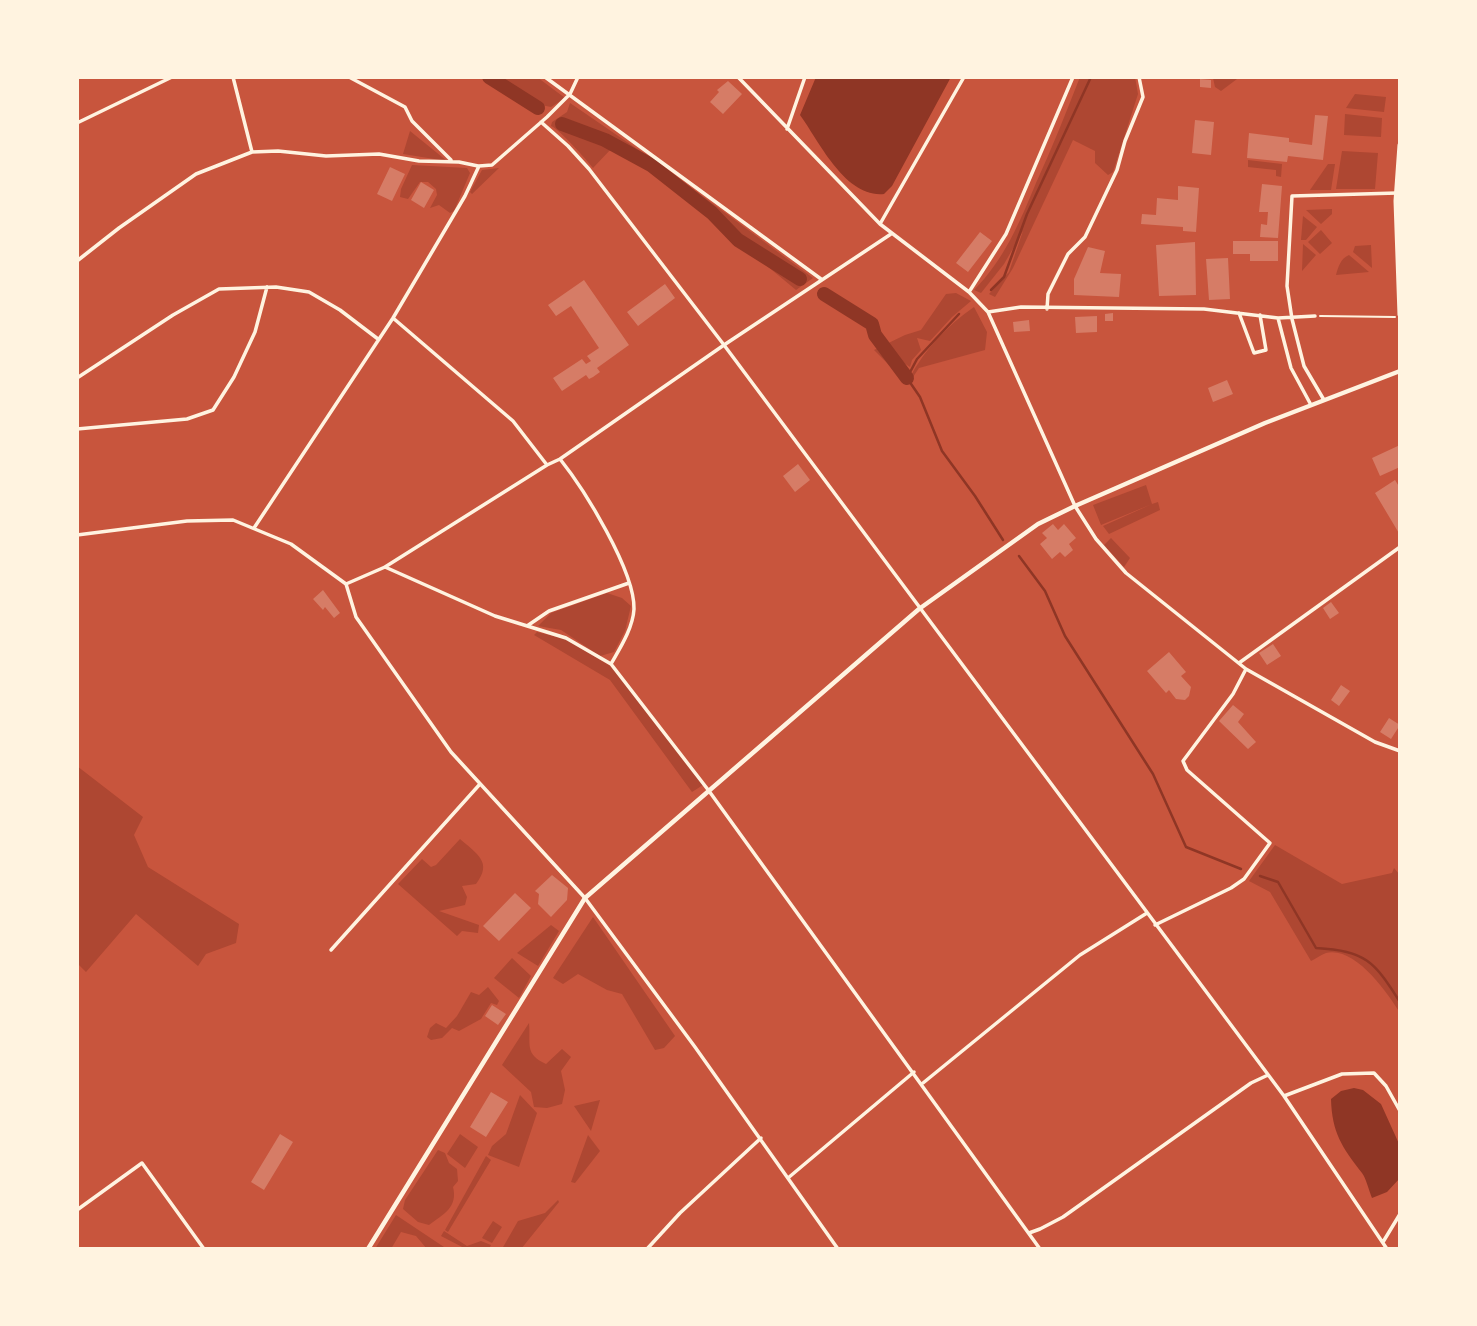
<!DOCTYPE html>
<html>
<head>
<meta charset="utf-8">
<style>
	body { margin:0 }
	#map { position:relative; width:1477px; height:1326px; overflow:hidden; background:#c8553d; font-family:Bitter,serif }
	canvas { display:block }
	.frame { position:absolute; inset:0; border:79px solid #fff3e0; pointer-events:none }
</style>
</head>
<body>
<div id="map">
<canvas width="1477" height="1326"></canvas>
<div class="frame"></div>
</div>
<script>
const ctx = document.querySelector('canvas').getContext('2d');
ctx.lineJoin = 'round';
function paint(path, color) {
  ctx.fillStyle = color;
  ctx.fill(path, 'evenodd');
}
function stroke(path, color, width, dash) {
  ctx.strokeStyle = color;
  ctx.lineWidth = width;
  ctx.lineCap = dash ? 'butt' : 'round';
  ctx.setLineDash(dash || []);
  ctx.stroke(path);
}
const green = new Path2D(`
	M492,77H537L565,98L551,107L536,104Z
	M1080,77H1135L1138,94L1113,172L1108,175L1095,163V151L1073,140L1013,268L995,297L989,294L1009,272L1023,231L1004,264L981,293L974,290C1004,260 1020,222 1036,183C1052,148 1066,113 1080,77Z
	M1207,77H1235L1237,79L1221,91L1215,87L1213,78Z
	M1355,94L1386,97L1384,112L1346,108Z
	M570,103L662,166L813,278L796,290L707,216L694,200L678,186L674,188L617,148H612L593,168C586,159 559,129 551,126L552,122L567,112Z
	M1345,114L1382,118L1381,137L1344,135Z
	M410,131L447,161L403,154Z
	M1342,151L1378,153L1375,189H1336Z
	M1248,160L1282,164L1281,177L1276,176V170L1248,167Z
	M1328,164H1335L1331,190H1310Z
	M412,165L467,168L470,173L454,211L450,213L439,205L430,208L437,195L436,189L428,182H420L408,199L400,197L401,189Z
	M499,168L472,194L470,192L482,170Z
	M1332,209V214L1321,224L1306,210Z
	M1303,216L1317,227L1306,240H1301Z
	M1321,230L1332,243L1320,254L1308,242Z
	M1303,244L1316,255L1302,271Z
	M1371,245L1372,268L1353,252L1355,246Z
	M1349,255L1369,272L1336,275C1338,267 1341,258 1349,255Z
	M956,293L971,301L952,317L930,341L917,338L921,350L912,360L910,367L896,358L895,362L904,375L902,378L874,350L905,335L921,330L946,294Z
	M974,307L987,332L985,350L919,368L913,377H910C925,349 948,325 974,307Z
	M1146,485L1152,504L1158,502L1160,510L1109,534L1103,526L1152,504L1101,525L1093,505Z
	M1111,538L1130,558L1124,567L1104,545Z
	M607,593L622,598L631,606L625,631L614,652L600,656L561,630L538,626L551,613Z
	M537,632L566,639L612,667L703,785L692,792L610,680L534,635Z
	M77,766L143,817L134,835L148,867L239,924L236,943L206,954L198,966L136,914L86,972L77,963Z
	M460,839C477,854 493,862 476,884L462,886L467,897L465,905L439,911L479,925L478,933L462,931L457,936L398,884L422,859L431,867L436,865Z
	M1275,845L1342,884L1392,873L1394,868L1400,875V1013C1387,992 1355,946 1326,953C1321,955 1315,959 1311,961L1270,892L1249,881Z
	M593,917L675,1036L664,1048L655,1050L622,994L607,990L578,974L563,984L553,978Z
	M551,925L559,931L538,966L517,953Z
	M512,958L531,976L519,998L494,978Z
	M488,987L499,1001L497,1005L491,1003L481,1019L459,1031L452,1028L442,1038L431,1040L427,1037L430,1028L436,1023L446,1028L457,1016L471,992L479,995Z
	M529,1023C531,1044 524,1054 546,1064L562,1049L571,1057L561,1071L565,1090L562,1104L547,1108L534,1107L531,1092L502,1065Z
	M520,1095L537,1113L519,1167L488,1155L492,1146L506,1134Z
	M600,1100L591,1131L574,1106Z
	M460,1134L478,1147L465,1168L447,1154Z
	M588,1135L600,1151L575,1183L571,1182Z
	M438,1150L445,1153L449,1163L457,1169L458,1181L453,1187C458,1207 444,1214 429,1225L418,1222L403,1209L405,1200Z
	M486,1156L491,1160L448,1232L445,1230Z
	M558,1200L559,1202L521,1249H502L518,1221L545,1213Z
	M396,1215L447,1249H427L416,1236L401,1232L391,1249H375Z
	M493,1221L502,1227L492,1243L482,1238Z
	M444,1231L467,1246L481,1241L491,1245L489,1249H466L441,1236Z`);
const water = new Path2D(`
	M816,77H951L892,186L884,194C845,198 819,141 800,115Z
	M1354,1088L1363,1090L1381,1104L1400,1146V1178L1387,1192L1372,1198C1369,1191 1366,1178 1362,1173C1342,1147 1332,1133 1331,1099L1341,1091Z`);
const stream = new Path2D(`
	M991,290L1004,277L1027,214L1091,77
	M959,314L917,359L907,378L920,397L942,451L975,496L1003,540
	M1019,556L1045,591L1065,636L1153,774L1186,847L1241,869
	M1260,876L1278,882L1316,948C1366,951 1374,961 1400,1002`);
const river = new Path2D(`
	M489,77L538,108
	M562,124L605,140L651,165L712,213L738,240L800,279
	M824,294L872,324L875,335L907,378`);
const building = new Path2D(`
	M1200,79L1211,80V88L1200,87Z
	M728,81L742,94L723,114L710,102L719,92L717,90Z
	M1315,115L1328,116L1323,160L1288,156L1287,162L1247,158L1249,133L1289,138V142L1312,145Z
	M1195,120L1214,122L1211,155L1192,153Z
	M390,167L405,174L392,201L377,194Z
	M421,182L434,190L424,208L411,200Z
	M1262,184L1282,186L1278,238L1260,237L1261,224L1267,225L1268,212H1259Z
	M1178,186L1199,188L1196,232L1183,231V227L1141,224L1142,214L1156,215L1157,198L1178,200Z
	M980,232L992,241L968,272L956,263Z
	M1233,241H1278V261H1250V254H1233Z
	M1195,242L1196,295L1159,296L1156,245Z
	M1088,247L1105,251L1100,273L1121,274L1119,297L1074,295V279Z
	M1228,258L1230,299L1209,300L1206,259Z
	M584,280L629,345L597,368L600,372L593,377L589,379L586,375L562,391L553,378L582,359L586,364L591,361L587,356L599,348L571,306L556,316L548,305Z
	M665,284L675,298L638,326L627,312Z
	M1113,313V321H1105V314Z
	M1097,316V332L1076,333L1075,317Z
	M1029,320L1030,331L1014,332L1013,322Z
	M1227,380L1233,394L1213,402L1208,388Z
	M1400,445V467L1380,476L1372,458Z
	M798,464L810,480L795,492L783,476Z
	M1395,480L1400,488V535L1375,493Z
	M1053,524L1058,530L1064,524L1076,538L1069,544L1073,550L1065,557L1060,552L1052,559L1040,544L1047,538L1042,533Z
	M323,590L340,613L334,618L325,607L323,610L313,599Z
	M1331,602L1339,613L1330,619L1323,608Z
	M1273,644L1281,656L1267,665L1259,653Z
	M1169,652L1186,672L1181,676L1191,687L1189,696L1185,700L1176,699L1169,690L1166,693L1147,671Z
	M1341,685L1350,691L1339,706L1331,700Z
	M1233,705L1244,714L1238,722L1256,742L1248,749L1219,721Z
	M1389,718L1400,725L1391,739L1380,732Z
	M552,875L568,888L567,900L551,917L538,904L539,894L535,891Z
	M515,893L531,908L499,941L483,926Z
	M492,1005L506,1014L498,1025L485,1016Z
	M491,1092L508,1102L486,1137L470,1127Z
	M280,1134L293,1142L264,1190L251,1182Z`);
const path = new Path2D(`
	M1320,316L1395,317`);
const minor = new Path2D(`
	M233,77L252,152
	M349,77L405,107L412,121L451,160
	M545,77L821,279
	M738,77L880,224L969,292L988,312L1075,506L1096,539L1126,573L1246,669L1375,742L1400,751
	M541,122L568,146L589,169L724,345L1284,1096L1387,1249
	M77,123L172,77
	M787,129L805,77
	M880,224L964,77
	M77,261L119,228L196,174L252,152L278,151L326,156L379,154L419,161L459,162L478,166
	M969,292L1006,234L1073,77
	M1047,309L1048,294L1068,254L1085,237L1117,170L1125,141L1143,97L1139,77
	M988,312L1021,307L1204,309L1278,318L1315,316
	M1239,313L1254,353L1266,350L1260,315
	M393,318L513,421L547,465
	M1278,318L1291,368L1311,405
	M77,378L173,315L219,289L276,287L309,292L340,310L378,339
	M1324,400L1304,366L1292,319L1287,286L1292,196L1397,193
	M77,429L187,419L213,410L234,377L255,332L267,287
	M560,459C584,489 635,571 634,609C633,628 620,648 611,664
	M254,528L393,318L465,196L479,166L492,165L547,117L570,94L578,77
	M77,535L187,521L233,520L291,544L346,584
	M385,567L495,616L566,638L611,664L709,791L1040,1249
	M346,584L356,617L451,752L585,898L695,1047L838,1249
	M346,584L385,567L547,465L560,459L724,345L891,234
	M527,626L549,611L629,583
	M1239,663L1400,547
	M1400,865V869
	M1155,925L1231,888L1244,879L1270,843L1187,770L1183,761L1233,694L1246,669
	M331,950L480,784
	M923,1083L1080,955L1147,913
	M1284,1096L1342,1074L1374,1073L1386,1086L1400,1111
	M788,1178L914,1072
	M77,1210L142,1163L204,1249
	M1029,1233L1040,1229L1063,1217L1251,1083L1268,1075
	M1383,1242L1400,1214
	M647,1249L680,1213L761,1138`);
const tertiary = new Path2D(`
	M368,1249L585,898L919,609L1038,524L1075,506L1265,423L1400,371`);
const secondary = new Path2D(`
	M1400,145L1396,201L1400,315`);
paint(green, '#ae4732');
paint(water, '#8f3625');
stroke(stream, '#8f3625', 2.5);
stroke(river, '#8f3625', 14);
paint(building, '#d67c66');
stroke(path, '#fff3e0', 2);
stroke(minor, '#fff3e0', 3.5);
stroke(tertiary, '#fff3e0', 4.5);
stroke(secondary, '#fff3e0', 5);
</script>
</body>
</html>
